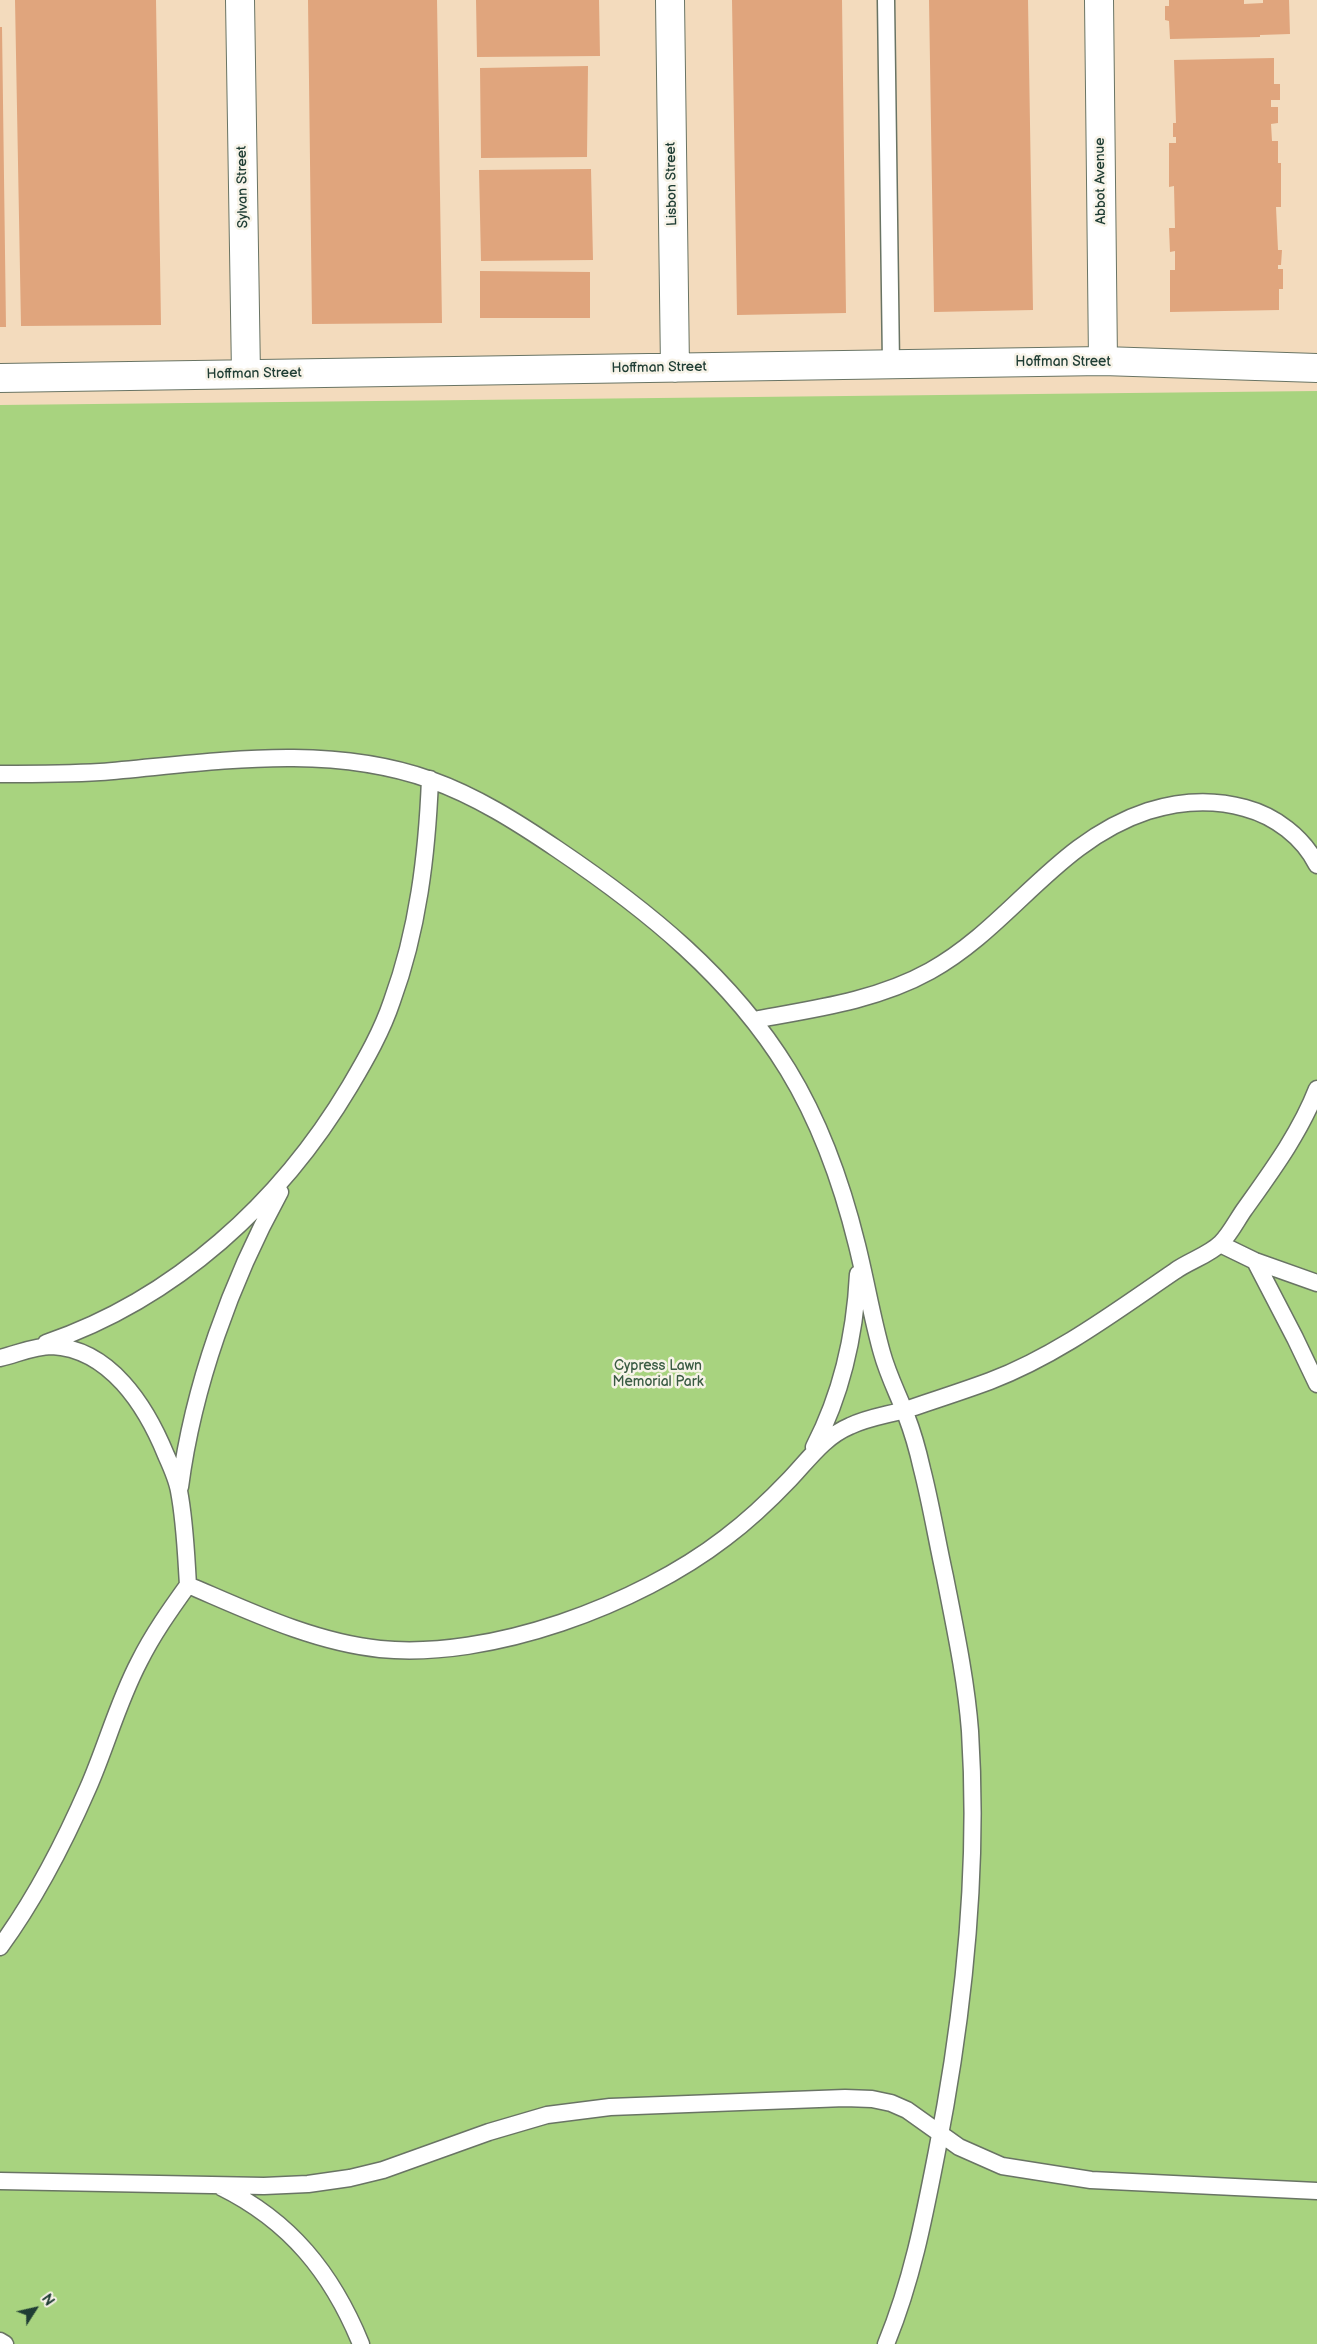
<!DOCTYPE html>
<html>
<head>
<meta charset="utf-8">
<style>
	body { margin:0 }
	#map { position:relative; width:1317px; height:2344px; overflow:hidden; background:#f3dbbd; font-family:"Balsamiq Sans",sans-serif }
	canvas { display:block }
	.north { position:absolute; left:10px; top:2284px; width:50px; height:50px; -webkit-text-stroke:4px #f7f3e8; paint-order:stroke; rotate:55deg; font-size:14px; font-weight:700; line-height:20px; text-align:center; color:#1f3d34 }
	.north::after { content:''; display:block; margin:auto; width:18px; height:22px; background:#1f3d34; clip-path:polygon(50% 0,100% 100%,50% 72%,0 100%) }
</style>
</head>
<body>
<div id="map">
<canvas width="1317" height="2344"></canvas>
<div class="north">N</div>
</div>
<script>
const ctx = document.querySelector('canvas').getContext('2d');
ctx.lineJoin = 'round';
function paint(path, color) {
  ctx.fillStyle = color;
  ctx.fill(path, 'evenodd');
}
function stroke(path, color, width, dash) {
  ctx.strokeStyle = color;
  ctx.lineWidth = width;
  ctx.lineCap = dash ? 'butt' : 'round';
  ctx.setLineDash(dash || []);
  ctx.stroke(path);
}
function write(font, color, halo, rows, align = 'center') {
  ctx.font = font + ' "Balsamiq Sans",sans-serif';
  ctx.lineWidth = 5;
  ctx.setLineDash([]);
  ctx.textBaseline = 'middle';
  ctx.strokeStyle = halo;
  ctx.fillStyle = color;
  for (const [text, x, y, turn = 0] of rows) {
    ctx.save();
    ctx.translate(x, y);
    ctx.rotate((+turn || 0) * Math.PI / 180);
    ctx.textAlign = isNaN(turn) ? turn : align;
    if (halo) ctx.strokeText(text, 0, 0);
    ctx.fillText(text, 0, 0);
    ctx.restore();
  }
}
const green = new Path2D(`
	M1317,391V2344H0V405Z`);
const building = new Path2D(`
	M15,0H156L161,325L21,326Z
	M308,0H437L442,323L312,324Z
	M476,0H599L600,56L477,57Z
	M732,0H842L846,313L737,315Z
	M929,0H1028L1033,310L934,312Z
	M1169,0H1244V4L1263,3V0H1289L1290,34L1260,35V37L1170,39L1169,21L1165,20V6H1169Z
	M0,27H2L6,327H0Z
	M1274,58V84H1280V100H1271V107H1278V123L1271,124L1272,141H1278V163H1281V207H1276L1278,250H1282L1281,265H1278V269H1283V289H1279V310L1170,312V270H1175V251L1170,252L1169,228H1175L1174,186L1169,187V143H1176V137H1173V123H1176L1174,60Z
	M588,66L587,157L481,158L480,68Z
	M591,169L593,260L481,261L479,170Z
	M480,271L590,272V318H480Z`);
const lane = new Path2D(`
	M886,0L891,364
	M0,774C33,774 67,774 100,772C209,763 324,742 431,780C476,796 517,822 557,849C646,909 731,977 788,1070C821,1124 842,1184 857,1245C866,1281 872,1318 882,1353C888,1375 898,1394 906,1415C913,1433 918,1451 922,1469C931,1504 937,1541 945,1577C955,1628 966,1679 970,1731C979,1871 964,2013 937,2151C924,2218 912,2281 886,2344
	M753,1020C813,1009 876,1001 930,971C1011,926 1056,841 1148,811C1180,801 1213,799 1245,808C1275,816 1303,837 1317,865
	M1220,1244L1255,1261L1317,1283
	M1255,1261L1295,1338L1317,1384
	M46,1343C175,1299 281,1202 350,1086C366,1059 382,1031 392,1001C418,930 427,855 430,779
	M0,1358C17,1354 34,1346 52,1346C110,1349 146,1406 166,1455C171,1466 177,1479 179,1491C185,1522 186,1554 188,1585C170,1610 153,1634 139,1662C118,1702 106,1747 88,1788C64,1843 35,1899 0,1947
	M814,1447C842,1393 855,1336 858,1274
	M180,1487C193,1387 231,1281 280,1192
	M188,1585C249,1611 313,1642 380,1649C490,1660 638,1605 725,1538C749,1520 770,1500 790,1479C809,1459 824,1437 850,1426C869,1417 888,1415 908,1409C935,1400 963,1391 990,1381C1058,1355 1116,1311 1175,1271C1189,1261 1209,1255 1221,1243C1230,1234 1237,1220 1244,1210C1271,1172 1300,1133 1317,1089
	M0,2181L264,2186L308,2184L350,2178L383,2170L489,2132L547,2115L610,2107L845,2098L872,2099L891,2103L907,2110L959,2147L1002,2166L1091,2180L1317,2191
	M221,2187C290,2221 332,2273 361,2344
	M0,2341L5,2344`);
const street = new Path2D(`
	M240,0L246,374
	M670,0L675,368
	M1099,0L1103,361
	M0,378L1103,361L1317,368`);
const streetNames = [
	["Abbot Avenue",1101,181,-91],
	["Lisbon Street",672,184,-91],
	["Sylvan Street",243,187,-91],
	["Hoffman Street",1063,362],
	["Hoffman Street",659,368,-1],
	["Hoffman Street",254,374,-1]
];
const parkNames = [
	["Cypress Lawn",658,1366],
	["Memorial Park",658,1382]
];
paint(green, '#a8d37f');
paint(building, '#e0a57d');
stroke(lane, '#697464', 19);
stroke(street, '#697464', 30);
stroke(lane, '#fff', 16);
stroke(street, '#fff', 28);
write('14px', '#1f3d34', '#f7f3e8', streetNames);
write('14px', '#3a5b43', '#f7f3e8', parkNames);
</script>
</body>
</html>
